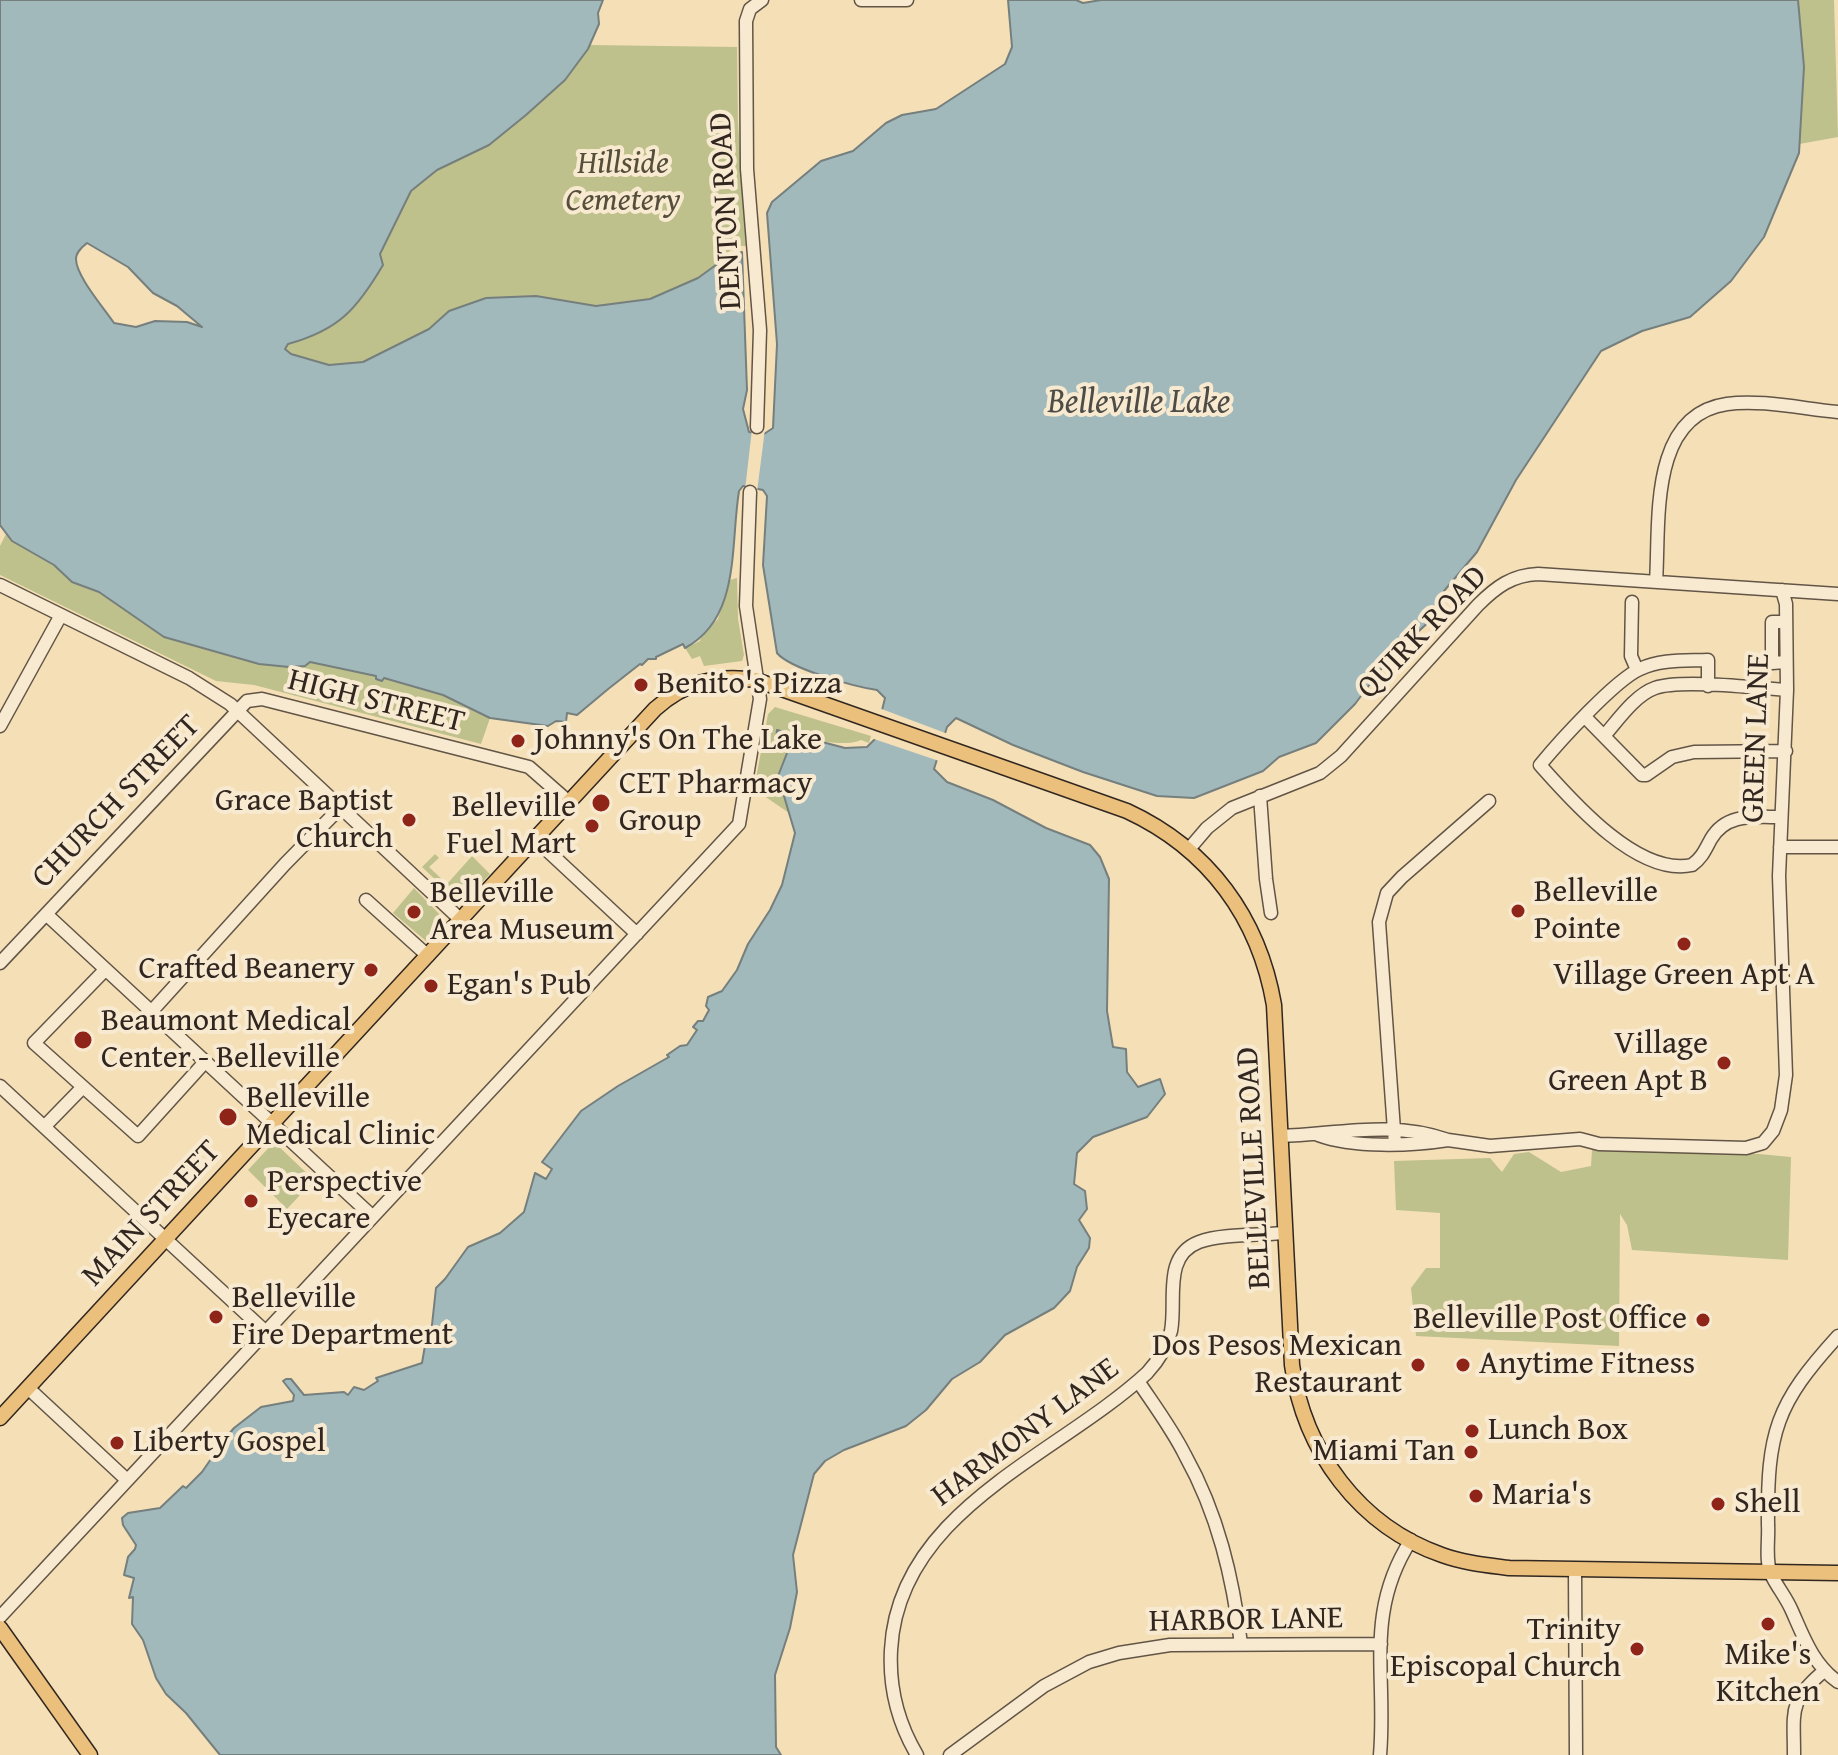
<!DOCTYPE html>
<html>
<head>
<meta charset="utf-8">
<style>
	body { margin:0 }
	canvas { display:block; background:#f4dfb7 }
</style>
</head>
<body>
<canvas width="1838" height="1755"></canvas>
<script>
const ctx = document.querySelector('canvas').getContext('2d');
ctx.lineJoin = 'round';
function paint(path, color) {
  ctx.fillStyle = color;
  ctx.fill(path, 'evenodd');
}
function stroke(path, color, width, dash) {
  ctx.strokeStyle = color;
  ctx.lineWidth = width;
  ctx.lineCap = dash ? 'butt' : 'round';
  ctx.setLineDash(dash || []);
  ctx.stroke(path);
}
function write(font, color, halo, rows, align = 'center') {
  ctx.font = font + ' "Gentium Book Plus",serif';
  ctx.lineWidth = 8;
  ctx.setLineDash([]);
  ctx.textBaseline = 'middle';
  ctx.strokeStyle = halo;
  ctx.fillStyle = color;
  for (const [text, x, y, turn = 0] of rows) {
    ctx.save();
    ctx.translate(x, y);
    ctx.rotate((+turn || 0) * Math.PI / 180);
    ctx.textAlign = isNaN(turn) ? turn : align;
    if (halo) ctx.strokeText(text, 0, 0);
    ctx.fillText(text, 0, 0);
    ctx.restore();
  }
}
const green = new Path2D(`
	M1749,0H1834L1838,137L1750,153Z
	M590,45L737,47L738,123L746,246H734L720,262L698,278L651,299L595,306L536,296L449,311L429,329L363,362L329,365L291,354L285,349L287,344C339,330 357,309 383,265L380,254L411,191L437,170L488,145Z
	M6,534L18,545L54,565L72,582L99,592L164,637L259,664L289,667L305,666L309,662L377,676L376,679L383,678L444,695L490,718L481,744L254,685L216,681L0,575V546Z
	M737,578L738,619L744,655L742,661L704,666L700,656L692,659L685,648L700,641L701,635L718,619L730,580Z
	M775,707L871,736L869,743L861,740C840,749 799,736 778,731L789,748L792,815L754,789L768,714Z
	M435,854L439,858L429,867L447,884L472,856L490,874L464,901L459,902L422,867Z
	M414,888L447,922L426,941L393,913Z
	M274,1142L314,1180L287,1209L248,1170Z
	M1592,1150L1759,1154L1791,1157L1788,1260L1632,1250L1627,1225L1620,1214L1619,1346L1416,1336L1411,1288L1426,1268H1440V1213L1396,1210L1394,1161L1490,1158L1502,1172L1514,1154L1529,1152L1561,1172L1591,1166Z`);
const water = new Path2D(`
	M0,0H603L598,13L599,24L588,49L565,80L526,115L489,145L437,170L411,191L380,254L383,265C357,309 339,330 288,344L285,349L291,354L329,365L363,362L429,329L449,311L486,298L536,296L596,306L650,299L698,278L720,262L742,252L747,390L743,409L749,432L764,434L773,428L777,344L767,213L772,202L821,161L853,151L886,123L902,115L936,109L1005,64L1012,47L1008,0H1076L1083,3L1101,0H1798L1804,67L1799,153L1764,237L1731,281L1690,317L1642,331L1601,351L1516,480L1477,552L1444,591L1435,616L1388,660L1355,704L1316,743L1279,757L1263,771L1194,798L1157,796L1083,772L1013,745L956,718L947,727L934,769L947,782L993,800L1046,828L1090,845L1100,857L1109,879L1107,1011L1113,1047L1126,1049L1127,1072L1138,1087L1160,1079L1165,1094L1147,1117L1093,1137L1077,1153L1074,1184L1085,1191L1087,1209L1079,1220L1090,1238L1089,1248L1077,1267L1070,1291L1054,1308L1005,1335L980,1362L952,1379L926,1410L906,1426L844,1450L825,1461L814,1474L793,1555L797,1592L790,1628L775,1675L776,1747L781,1755H220L186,1713L166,1694L156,1678L143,1640L132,1624L133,1597L129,1598L134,1578L124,1575L128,1557L135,1549L136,1545L123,1525L122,1518L128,1513L160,1508L183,1486L186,1488L202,1472L213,1456L212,1454L234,1428L261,1407L293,1401L294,1395L283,1381L286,1379H291L304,1395L344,1392L348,1395L354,1387L364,1390L378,1381L376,1378L422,1363L427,1334H431L436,1288L445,1279L468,1247L500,1233L524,1212L535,1173L546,1179L552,1169L542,1162L581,1111L618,1086L669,1057L667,1055L680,1046L687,1045L697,1030L693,1027L698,1021H703L709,1010L706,1006L708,997L722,991L737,970L748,944L770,910L782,885L795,833L778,776L789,748L776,742L777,730L845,748L867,747L875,739L885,698L877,690C856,687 790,669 777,653L763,565L767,496L763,490L743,486L739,491C730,546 741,618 685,648L683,644L656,657V659H648L642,665L640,664C619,680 598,697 577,715L567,713L566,722L556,721L548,726L490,718L443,695L384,678L382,681L376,679V676L310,662L305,666L289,667L259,664L164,637L99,592L72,582L54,565L12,541L0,525ZM87,243L128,267L153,293L177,306L202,327L187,322L155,321L136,327L114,323C104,308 76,276 76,259C76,252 82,247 87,243Z`);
const pier = new Path2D(`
	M752,429H765L757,492L745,490Z
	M879,708L948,734L939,761L871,738Z`);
const minor = new Path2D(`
	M861,0H907
	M757,427L760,330L747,169L746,21L750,9L762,0
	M1656,582C1660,523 1648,415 1727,404C1760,399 1804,409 1838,412
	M0,585L189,678L230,704L461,920
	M1632,602L1631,656L1637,670
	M1785,662L1772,663V622H1786
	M1708,686V660C1685,661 1661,659 1640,669C1615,680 1559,742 1540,765C1572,801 1638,877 1692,865C1702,858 1705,850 1711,839C1726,813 1753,817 1780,817
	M1585,717L1642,775H1646L1672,757L1694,752L1786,751
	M0,726L61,615
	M1604,736C1618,720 1635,695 1655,688C1681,679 1757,688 1787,690
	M1260,796L1266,879L1271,913
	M536,840L637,934
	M1780,847H1838
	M1189,849L1207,828L1232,808L1320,773L1341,756L1478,605C1496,587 1512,575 1538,574L1838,594
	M366,900L428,956
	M46,914L372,1216
	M0,963L247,701L262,699L529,767L570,803
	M105,970L34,1043L138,1136L204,1063
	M151,1012L285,864L340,808
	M0,1086L267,1333
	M44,1127L82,1088
	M1281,1136C1338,1134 1392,1120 1448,1140C1410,1146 1353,1148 1318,1135
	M1448,1140L1490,1146L1580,1139L1599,1144L1746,1148L1763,1143L1773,1131L1781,1110L1786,1075L1779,876L1787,690L1786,604L1782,590
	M1395,1144L1379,922L1387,893L1402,877L1489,801
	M1838,1336C1776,1404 1767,1432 1768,1525C1769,1539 1765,1561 1771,1574C1777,1587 1786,1597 1792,1611C1804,1638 1813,1664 1838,1682
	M1138,1381C1154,1405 1172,1429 1185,1455C1218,1514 1233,1578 1241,1644
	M28,1388L127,1480
	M1575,1570L1576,1755
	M0,1617L739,824L760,699L746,606L750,492
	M917,1755C898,1723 889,1687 891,1650C898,1510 1057,1456 1147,1373C1158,1361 1167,1348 1171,1331C1177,1301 1162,1256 1199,1242C1219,1234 1262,1235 1285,1233
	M950,1755L1044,1686L1089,1662L1119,1653L1170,1645L1381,1644
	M1380,1755C1387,1675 1364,1613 1411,1540
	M1794,1755C1794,1711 1788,1701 1824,1671`);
const major = new Path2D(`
	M0,1418L655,709C685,682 717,674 756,680L1127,811C1209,849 1259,918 1274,1005L1292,1365C1304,1451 1359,1526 1442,1555C1464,1563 1486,1565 1509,1568L1838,1573
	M0,1628L90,1755`);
const markers = [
	[641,685,8,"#8f2418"],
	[518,741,8,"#8f2418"],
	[601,803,10,"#8f2418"],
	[409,820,8,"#8f2418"],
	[592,826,8,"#8f2418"],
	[1518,911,8,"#8f2418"],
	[414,912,8,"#8f2418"],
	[1684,944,8,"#8f2418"],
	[371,970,8,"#8f2418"],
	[431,986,8,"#8f2418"],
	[83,1040,10,"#8f2418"],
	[1724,1063,8,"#8f2418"],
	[228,1117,10,"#8f2418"],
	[251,1201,8,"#8f2418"],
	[216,1317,8,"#8f2418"],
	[1703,1320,8,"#8f2418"],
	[1418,1365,8,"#8f2418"],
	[1463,1365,8,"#8f2418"],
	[1472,1431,8,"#8f2418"],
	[117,1443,8,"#8f2418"],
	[1471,1452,8,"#8f2418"],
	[1476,1496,8,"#8f2418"],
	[1718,1504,8,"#8f2418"],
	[1768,1624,8,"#8f2418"],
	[1637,1649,8,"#8f2418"]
];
const parkNames = [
	["Hillside",623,165],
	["Cemetery",623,202]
];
const streetNames = [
	["DENTON ROAD",727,211,-93],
	["QUIRK ROAD",1423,633,-46],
	["HIGH STREET",376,702,14],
	["GREEN LANE",1757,738,-88],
	["CHURCH STREET",117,802,-46],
	["BELLEVILLE ROAD",1255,1168,-93],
	["MAIN STREET",152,1214,-47],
	["HARMONY LANE",1026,1433,-37],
	["HARBOR LANE",1246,1621,-1]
];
const poiNames = [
	["Benito's Pizza",657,685],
	["Johnny's On The Lake",534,741],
	["CET Pharmacy",619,785],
	["Group",619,822],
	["Grace Baptist",393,802,"right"],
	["Church",393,839,"right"],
	["Belleville",576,808,"right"],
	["Fuel Mart",576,845,"right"],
	["Belleville",1534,893],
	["Pointe",1534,930],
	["Belleville",430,894],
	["Area Museum",430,931],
	["Crafted Beanery",355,970,"right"],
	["Village Green Apt A",1684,976,"center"],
	["Egan's Pub",447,986],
	["Beaumont Medical",101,1022],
	["Center - Belleville",101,1059],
	["Village",1708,1045,"right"],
	["Green Apt B",1708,1082,"right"],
	["Belleville",246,1099],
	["Medical Clinic",246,1136],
	["Perspective",267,1183],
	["Eyecare",267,1220],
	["Belleville",232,1299],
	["Fire Department",232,1336],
	["Belleville Post Office",1687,1320,"right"],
	["Dos Pesos Mexican",1402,1347,"right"],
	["Restaurant",1402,1384,"right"],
	["Anytime Fitness",1479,1365],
	["Lunch Box",1488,1431],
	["Liberty Gospel",133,1443],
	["Miami Tan",1455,1452,"right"],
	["Maria's",1492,1496],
	["Shell",1734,1504],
	["Trinity",1621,1631,"right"],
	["Episcopal Church",1621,1668,"right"],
	["Mike's",1768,1656,"center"],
	["Kitchen",1768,1693,"center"]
];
const waterNames = [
	["Belleville Lake",1139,403]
];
paint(green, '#bfc18c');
paint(water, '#a2b9bb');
stroke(water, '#757f7d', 2);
paint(pier, '#f4dfb7');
stroke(minor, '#625546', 15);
stroke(major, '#322720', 17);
stroke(minor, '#f8ead0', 12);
stroke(major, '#eac07c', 14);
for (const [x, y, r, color] of markers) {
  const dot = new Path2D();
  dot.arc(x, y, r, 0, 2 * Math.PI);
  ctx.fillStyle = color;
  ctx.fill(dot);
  stroke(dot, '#f8ead0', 3);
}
write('italic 32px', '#554e3b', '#f8ead0', parkNames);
write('32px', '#322720', '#f8ead0', streetNames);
write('32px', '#322720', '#f8ead0', poiNames, 'left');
write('italic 34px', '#4e4c47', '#f8ead0', waterNames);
</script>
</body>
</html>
